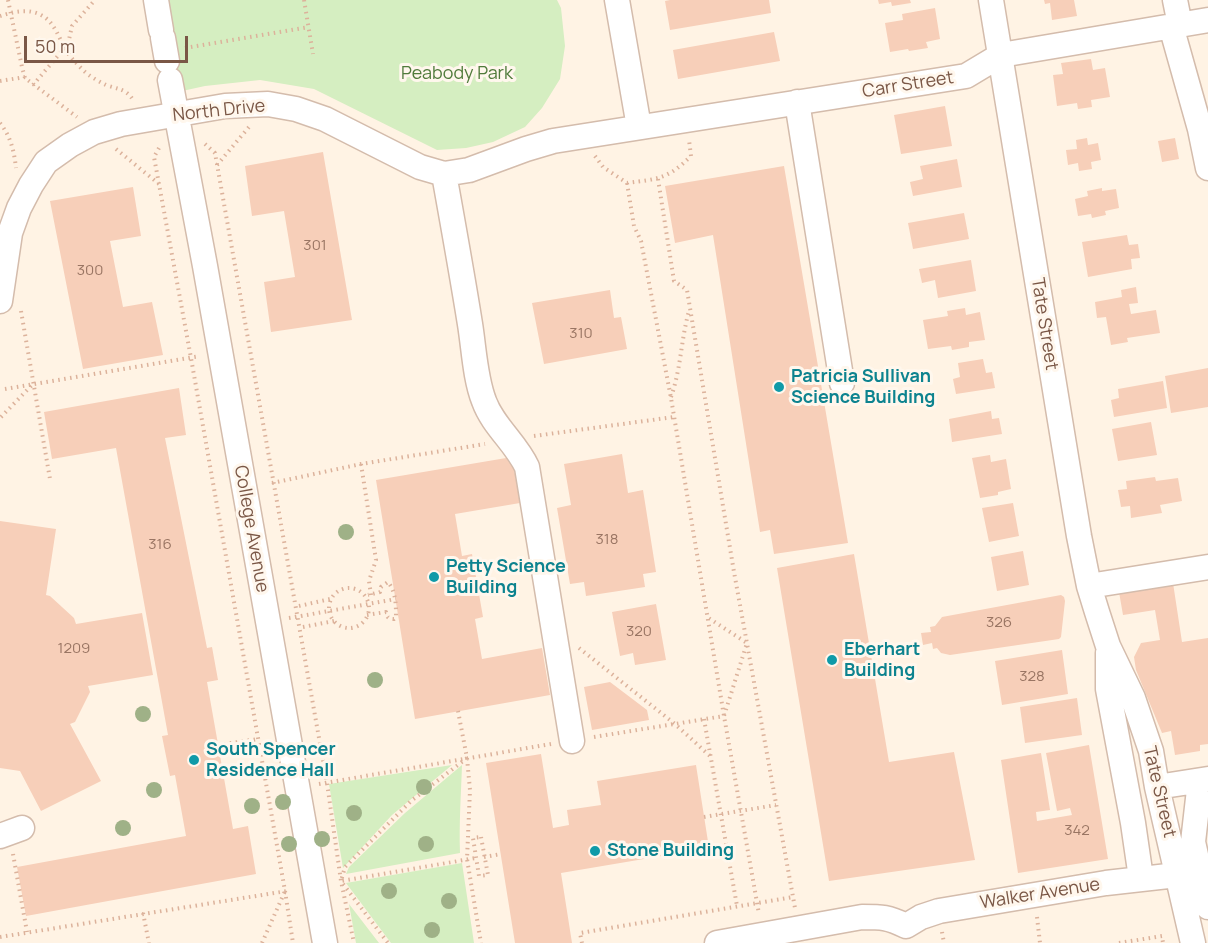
<!DOCTYPE html>
<html>
<head>
<meta charset="utf-8">
<style>
	body { margin:0 }
	#map { position:relative; width:1208px; height:943px; overflow:hidden; background:#fff3e4; font-family:Manrope,sans-serif }
	canvas { display:block }
	.scale { position:absolute; left:24px; top:36px; width:164px; height:27px; box-sizing:border-box; border:3px solid #7a5746; border-top:0; padding-left:8px; font-size:18px; line-height:21px; white-space:nowrap; color:#7a5746; -webkit-text-stroke:4px #fff7ed; paint-order:stroke }
</style>
</head>
<body>
<div id="map">
<canvas width="1208" height="943"></canvas>
<div class="scale">50 m</div>
</div>
<script>
const ctx = document.querySelector('canvas').getContext('2d');
ctx.lineJoin = 'round';
function paint(path, color) {
  ctx.fillStyle = color;
  ctx.fill(path, 'evenodd');
}
function stroke(path, color, width, dash) {
  ctx.strokeStyle = color;
  ctx.lineWidth = width;
  ctx.lineCap = dash ? 'butt' : 'round';
  ctx.setLineDash(dash || []);
  ctx.stroke(path);
}
function write(font, color, halo, rows, align = 'center') {
  ctx.font = font + ' Manrope,sans-serif';
  ctx.lineWidth = 6;
  ctx.setLineDash([]);
  ctx.textBaseline = 'middle';
  ctx.strokeStyle = halo;
  ctx.fillStyle = color;
  for (const [text, x, y, turn = 0] of rows) {
    ctx.save();
    ctx.translate(x, y);
    ctx.rotate((+turn || 0) * Math.PI / 180);
    ctx.textAlign = isNaN(turn) ? turn : align;
    if (halo) ctx.strokeText(text, 0, 0);
    ctx.fillText(text, 0, 0);
    ctx.restore();
  }
}
const green = new Path2D(`
	M156,0H557L561,8L565,46L560,79L542,108L525,127L493,142L466,148L437,150L314,89L260,80L205,86L173,93Z
	M452,765L392,815L343,868L329,784Z
	M462,765C461,795 459,823 460,853L346,874L349,867L405,813Z
	M462,863L474,943H391L346,883Z
	M349,904L379,943H356Z`);
const building = new Path2D(`
	M670,0H769L771,13L670,30L665,1Z
	M878,0H910L911,3L892,6L891,2L879,4Z
	M1044,0H1074L1077,16L1052,20L1050,3L1045,4Z
	M935,8L940,39L926,42L928,48L909,51L908,49L890,52L885,23L903,20L902,14Z
	M774,32L780,61L678,79L673,50Z
	M1091,59L1093,70L1105,68L1110,97L1091,100L1092,107L1078,109L1077,103L1057,106L1053,75L1063,74L1061,63Z
	M945,106L952,146L901,154L894,115Z
	M1087,138L1088,145L1098,143L1101,160L1091,162L1092,169L1079,171L1078,163L1068,165L1066,150L1077,149L1076,140Z
	M1175,138L1179,159L1162,162L1158,141Z
	M323,152L352,320L271,332L264,282L295,277L284,211L252,216L245,166Z
	M957,159L962,187L913,196L910,182L923,179L920,166Z
	M784,166L848,543L774,554L770,530L760,532L713,235L675,243L665,186Z
	M133,187L141,236L110,241L123,307L152,302L163,355L83,369L50,201Z
	M1102,188V191L1116,189L1119,208L1105,211L1106,215L1092,218L1091,214L1078,216L1075,199L1088,196L1087,191Z
	M964,213L969,239L913,249L908,223Z
	M1127,235L1129,245L1138,244L1140,258L1131,259L1132,269L1088,277L1082,242Z
	M971,260L976,291L938,298L935,280L922,283L919,269Z
	M1136,287L1138,303L1129,304L1131,314L1156,310L1160,333L1127,338L1128,342L1111,345L1106,317L1097,318L1095,302L1122,297L1121,290Z
	M610,290L614,318L621,317L627,349L544,364L532,303Z
	M965,308L966,315L980,312L985,340L969,342V347L952,350L951,346L928,349L923,320L948,316L947,311Z
	M983,359L986,373L992,372L995,388L956,394L953,379L960,377L958,363Z
	M1208,368V407L1171,413L1165,376Z
	M1163,381L1167,408L1114,417L1111,400L1119,398L1118,389Z
	M179,388L186,435L165,438L207,648L212,647L218,680L207,682L233,829L248,826L256,874L26,916L17,867L186,836L175,775L170,776L162,736L168,735L116,448L52,459L44,412Z
	M991,411L992,419L999,418L1002,434L952,442L949,419Z
	M1151,422L1157,455L1118,461L1112,429Z
	M622,454L628,493L643,490L656,572L643,574L645,587L586,596L584,582L570,584L557,508L571,505L564,464Z
	M990,455L991,462L1006,459L1011,489L998,492V495L980,498L972,458Z
	M512,457L520,503L455,514L462,556L472,554L483,617L475,619L482,659L542,648L550,695L415,719L376,480Z
	M1155,477L1156,481L1178,478L1182,501L1160,505L1162,513L1131,518L1130,506L1121,507L1118,490L1127,489L1126,481Z
	M1013,503L1019,536L989,542L982,508Z
	M0,521L56,529L46,595L50,596L74,618L76,624L142,613L153,675L88,686L90,692L75,722L70,724L101,781L41,811L20,771L0,768Z
	M1023,551L1029,585L997,591L991,557Z
	M854,554L889,762L954,752L975,860L829,881L777,568Z
	M1173,583L1182,642L1208,638V744L1200,745V751L1175,755L1171,731L1162,733L1136,670L1134,657L1141,643L1160,640L1155,610L1123,615L1119,592Z
	M1061,595L1064,597L1065,601L1061,637L1059,639L950,655L941,653L937,648L933,649L932,643L923,645L921,633L931,632L930,627L935,626L942,617Z
	M656,604L666,660L635,665L633,653L620,656L612,612Z
	M1062,650L1068,694L1002,705L995,661Z
	M610,682L647,710L649,720L592,730L584,687Z
	M1077,698L1082,735L1025,743L1020,707Z
	M1089,745L1108,859L1018,873L1001,760L1041,753L1050,810L1036,812L1037,821L1072,815L1070,808L1057,811L1046,753Z
	M541,754L553,828L569,825L567,810L601,805L597,781L696,765L709,848L561,873L572,943H515L486,763Z`);
const path = new Path2D(`
	M8,0L22,67L25,78L77,117
	M304,0L313,54
	M0,16C13,12 28,8 41,15C55,22 59,39 67,52C72,59 77,64 83,70C89,76 98,81 106,85C117,89 127,89 133,100
	M185,48L309,27
	M0,81L25,77
	M33,85L68,44L72,26L95,0
	M0,123C11,137 14,151 16,168
	M205,144L215,153L327,783L341,881L354,943
	M159,148L154,157L191,358L285,891L293,943
	M116,149L159,184
	M595,156L603,167L627,183C658,179 668,179 691,156L689,140
	M217,165L249,127
	M658,179L674,281L687,290L734,572L795,908
	M627,183L634,226L641,241L671,398L724,716L759,914
	M21,311L50,479
	M5,389L200,356
	M671,397C681,369 681,339 689,311
	M1,417L32,385
	M534,436L674,417
	M361,464L376,560L369,581L371,595
	M272,483L361,464L485,444
	M329 608a20 20 0 1 1 40 0a20 20 0 1 1-40 0Z
	M299,606L330,599
	M367,615L386,612C387,617 388,619 394,619L396,617C396,605 396,592 388,582L381,587L380,592L368,595
	M289,618L301,616
	M303,627L334,621
	M579,648L675,724L710,756
	M458,711L467,758L470,790L467,859L481,943
	M704,719L737,906
	M594,737L724,716L747,643L707,617
	M218,745L258,739
	M467,758L411,801L345,867L341,881L476,858
	M319,784L551,744
	M704,817L776,805
	M481,837L488,875L479,876L473,838Z
	M13,854L27,932
	M484,857L501,854
	M343,884L388,943
	M143,913L149,943
	M1037,917L1040,943
	M942,932L944,943
	M0,937L287,891
	M262,943L285,891
	M582,943L580,933L793,897
	M1119,943L1162,936L1163,943`);
const minor = new Path2D(`
	M156,0L161,30
	M617,0L639,127
	M991,0L1079,536L1089,586L1097,612L1108,646L1133,698L1151,751L1157,787L1193,943
	M1175,0L1180,25
	M1171,26L1200,129L1208,168
	M163,38L167,61
	M170,80L205,266L325,943
	M797,102L842,383
	M444,174C453,224 462,274 470,324C474,349 475,378 484,401C493,426 516,443 527,467L572,741
	M0,301L10,233L19,208L31,185L46,162L70,145L94,132L121,124L225,106L268,104L296,109L325,119L420,167L444,174L469,170L526,149L553,141L966,76L1001,55L1208,20
	M1089,586L1208,567
	M1108,653V689L1133,823L1141,878
	M1200,781L1193,842L1208,907
	M1157,787L1208,779
	M0,836L22,828
	M717,943L862,917C882,917 888,917 906,926L921,917L939,911L1106,883L1177,875`);
const pathBridge = new Path2D(`
	M301,616L396,599`);
const trees = [
	[346,532],
	[375,680],
	[143,714],
	[424,787],
	[154,790],
	[283,802],
	[252,806],
	[354,813],
	[123,828],
	[322,839],
	[289,844],
	[426,844],
	[389,891],
	[449,901],
	[432,930]
];
const markers = [
	[779,387,6,"#0f9aa8"],
	[434,577,6,"#0f9aa8"],
	[832,660,6,"#0f9aa8"],
	[194,760,6,"#0f9aa8"],
	[595,851,6,"#0f9aa8"]
];
const numberNames = [
	["301",315,246],
	["300",90,271],
	["310",581,334],
	["318",607,540],
	["316",160,545],
	["326",999,623],
	["320",639,632],
	["1209",74,649],
	["328",1032,677],
	["342",1077,831]
];
const parkNames = [
	["Peabody Park",457,74]
];
const streetNames = [
	["Carr Street",908,85,-9],
	["North Drive",219,111,-6],
	["Tate Street",1044,324,81],
	["College Avenue",251,529,80],
	["Tate Street",1159,792,77],
	["Walker Avenue",1040,894,-9]
];
const cultureNames = [
	["Patricia Sullivan",791,377],
	["Science Building",791,398],
	["Petty Science",446,567],
	["Building",446,588],
	["Eberhart",844,650],
	["Building",844,671],
	["South Spencer",206,750],
	["Residence Hall",206,771],
	["Stone Building",607,851]
];
paint(green, '#d5eec1');
paint(building, '#f7cfb9');
stroke(minor, '#d4bcac', 27);
stroke(path, '#dcb29b', 4, [1.5, 4.5]);
stroke(minor, '#fff', 24);
stroke(pathBridge, '#dcb29b', 4, [1.5, 4.5]);
ctx.fillStyle = '#9fb187';
for (const [x, y] of trees) {
  ctx.beginPath();
  ctx.arc(x, y, 8, 0, 2 * Math.PI);
  ctx.fill();
}
for (const [x, y, r, color] of markers) {
  const dot = new Path2D();
  dot.arc(x, y, r, 0, 2 * Math.PI);
  ctx.fillStyle = color;
  ctx.fill(dot);
  stroke(dot, '#fff7ed', 2);
}
write('15px', '#997563', null, numberNames);
write('18px', '#507b3b', '#fff7ed', parkNames);
write('18px', '#7a5746', '#fff7ed', streetNames);
write('bold 18px', '#0d838f', '#fff7ed', cultureNames, 'left');
</script>
</body>
</html>
